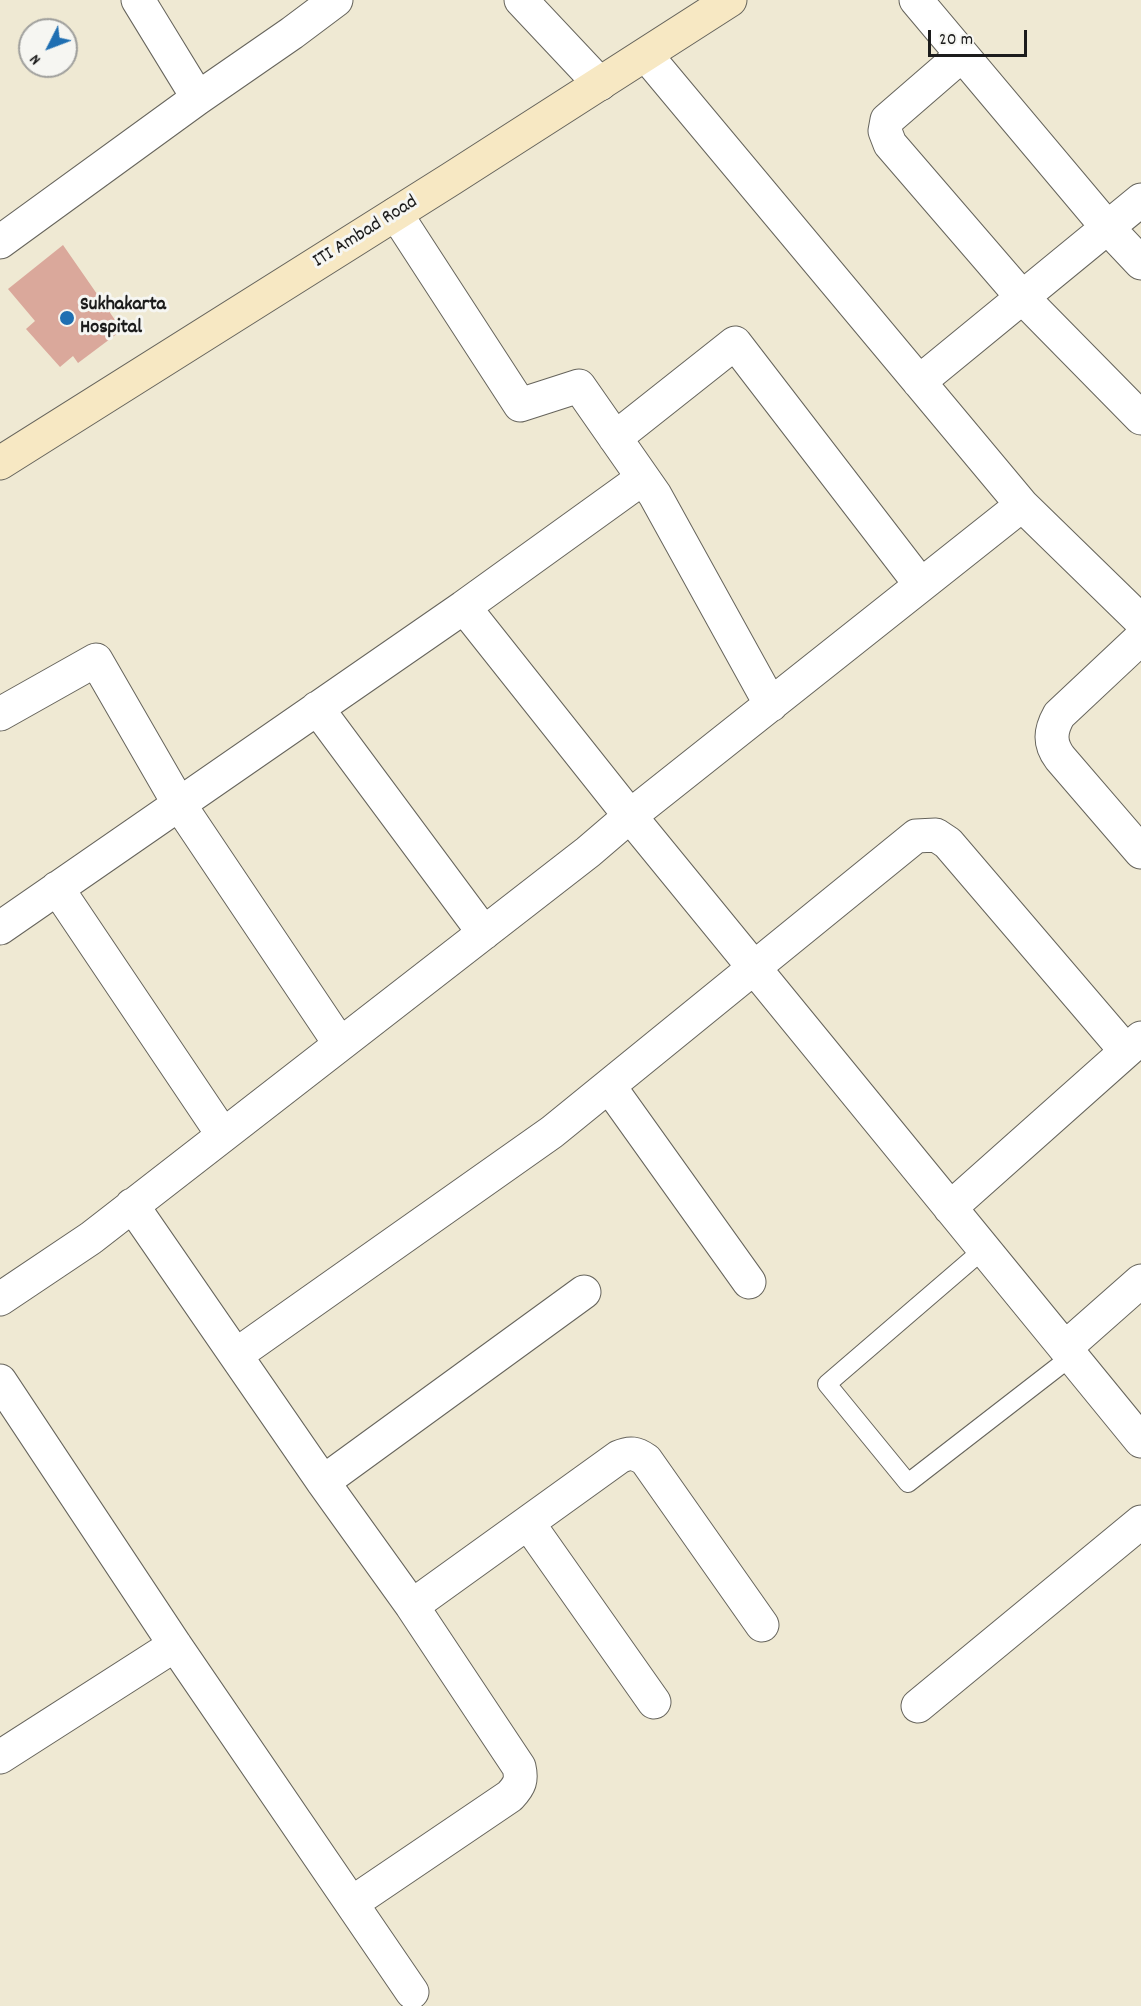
<!DOCTYPE html>
<html>
<head>
<meta charset="utf-8">
<style>
	body { margin:0 }
	#map { position:relative; width:1141px; height:2006px; overflow:hidden; background:#efe9d3; font-family:Dekko,sans-serif }
	canvas { display:block }
	.north { position:absolute; left:18px; top:18px; width:60px; height:60px; box-sizing:border-box; background:#f6f6f2; border:2px solid #9f9f9c; border-radius:50%; rotate:228deg; font-size:16px; font-weight:700; line-height:24px; text-align:center; color:#1c1c1c }
	.north::after { content:''; display:block; margin:auto; width:21px; height:27px; background:#1f6fb2; clip-path:polygon(50% 0,100% 100%,50% 72%,0 100%) }
	.scale { position:absolute; left:928px; top:30px; width:99px; height:27px; box-sizing:border-box; border:3px solid #1c1c1c; border-top:0; padding-left:8px; font-size:18px; line-height:21px; white-space:nowrap; color:#1c1c1c; -webkit-text-stroke:4px #f6f6f2; paint-order:stroke }
</style>
</head>
<body>
<div id="map">
<canvas width="1141" height="2006"></canvas>
<div class="north">N</div>
<div class="scale">20 m</div>
</div>
<script>
const ctx = document.querySelector('canvas').getContext('2d');
ctx.lineJoin = 'round';
function paint(path, color) {
  ctx.fillStyle = color;
  ctx.fill(path, 'evenodd');
}
function stroke(path, color, width, dash) {
  ctx.strokeStyle = color;
  ctx.lineWidth = width;
  ctx.lineCap = dash ? 'butt' : 'round';
  ctx.setLineDash(dash || []);
  ctx.stroke(path);
}
function write(font, color, halo, rows, align = 'center') {
  ctx.font = font + ' Dekko,sans-serif';
  ctx.lineWidth = 6;
  ctx.setLineDash([]);
  ctx.textBaseline = 'middle';
  ctx.strokeStyle = halo;
  ctx.fillStyle = color;
  for (const [text, x, y, turn = 0] of rows) {
    ctx.save();
    ctx.translate(x, y);
    ctx.rotate((+turn || 0) * Math.PI / 180);
    ctx.textAlign = isNaN(turn) ? turn : align;
    if (halo) ctx.strokeText(text, 0, 0);
    ctx.fillText(text, 0, 0);
    ctx.restore();
  }
}
const building = new Path2D(`
	M63,245L122,330L78,363L73,356L60,367L26,329L35,321L8,289Z`);
const lane = new Path2D(`
	M984,1249L827,1384L908,1483L1072,1356`);
const street = new Path2D(`
	M138,0L198,98
	M521,0L600,84
	M916,0L1107,227L1141,263
	M646,55L1022,505L1141,621
	M962,55L887,120L885,131L890,144L1022,297L1141,418
	M396,214L520,405L579,386L655,495L771,705
	M0,242L198,98L292,33L336,0
	M919,382L1141,200
	M615,438L735,343L921,585
	M464,607L643,478
	M1141,638L1059,715C1050,731 1049,743 1060,758L1141,852
	M317,708L484,933
	M0,714L96,660L179,804L340,1044
	M57,888L223,1135
	M0,928L464,607L630,816L1141,1441
	M609,1086L749,1282
	M132,1205L323,1482L412,1606L519,1767C522,1780 520,1785 510,1796L352,1903
	M950,1208L1141,1038
	M0,1299L91,1238L588,852L630,816L1022,505
	M1065,1348L1141,1281
	M236,1355L552,1132L916,836L936,835L948,843L1126,1051
	M0,1381L175,1645L412,1992
	M323,1482L584,1292
	M528,1523L654,1702
	M412,1606L619,1457C630,1452 636,1453 646,1460L762,1625
	M918,1706L1141,1522
	M0,1757L175,1645`);
const secondary = new Path2D(`
	M0,463L451,179L730,0`);
const markers = [
	[67,318,8,"#1f6fb2"]
];
const streetNames = [
	["ITI Ambad Road",366,233,-32]
];
const poiNames = [
	["Sukhakarta",80,306],
	["Hospital",80,329]
];
paint(building, '#daa89b');
stroke(lane, '#66645c', 20);
stroke(street, '#66645c', 35);
stroke(secondary, '#66645c', 35);
stroke(lane, '#fff', 18);
stroke(street, '#fff', 33);
stroke(secondary, '#f7e8c3', 33);
for (const [x, y, r, color] of markers) {
  const dot = new Path2D();
  dot.arc(x, y, r, 0, 2 * Math.PI);
  ctx.fillStyle = color;
  ctx.fill(dot);
  stroke(dot, '#f6f6f2', 2);
}
write('20px', '#1c1c1c', '#f6f6f2', streetNames);
write('bold 20px', '#1c1c1c', '#f6f6f2', poiNames, 'left');
</script>
</body>
</html>
